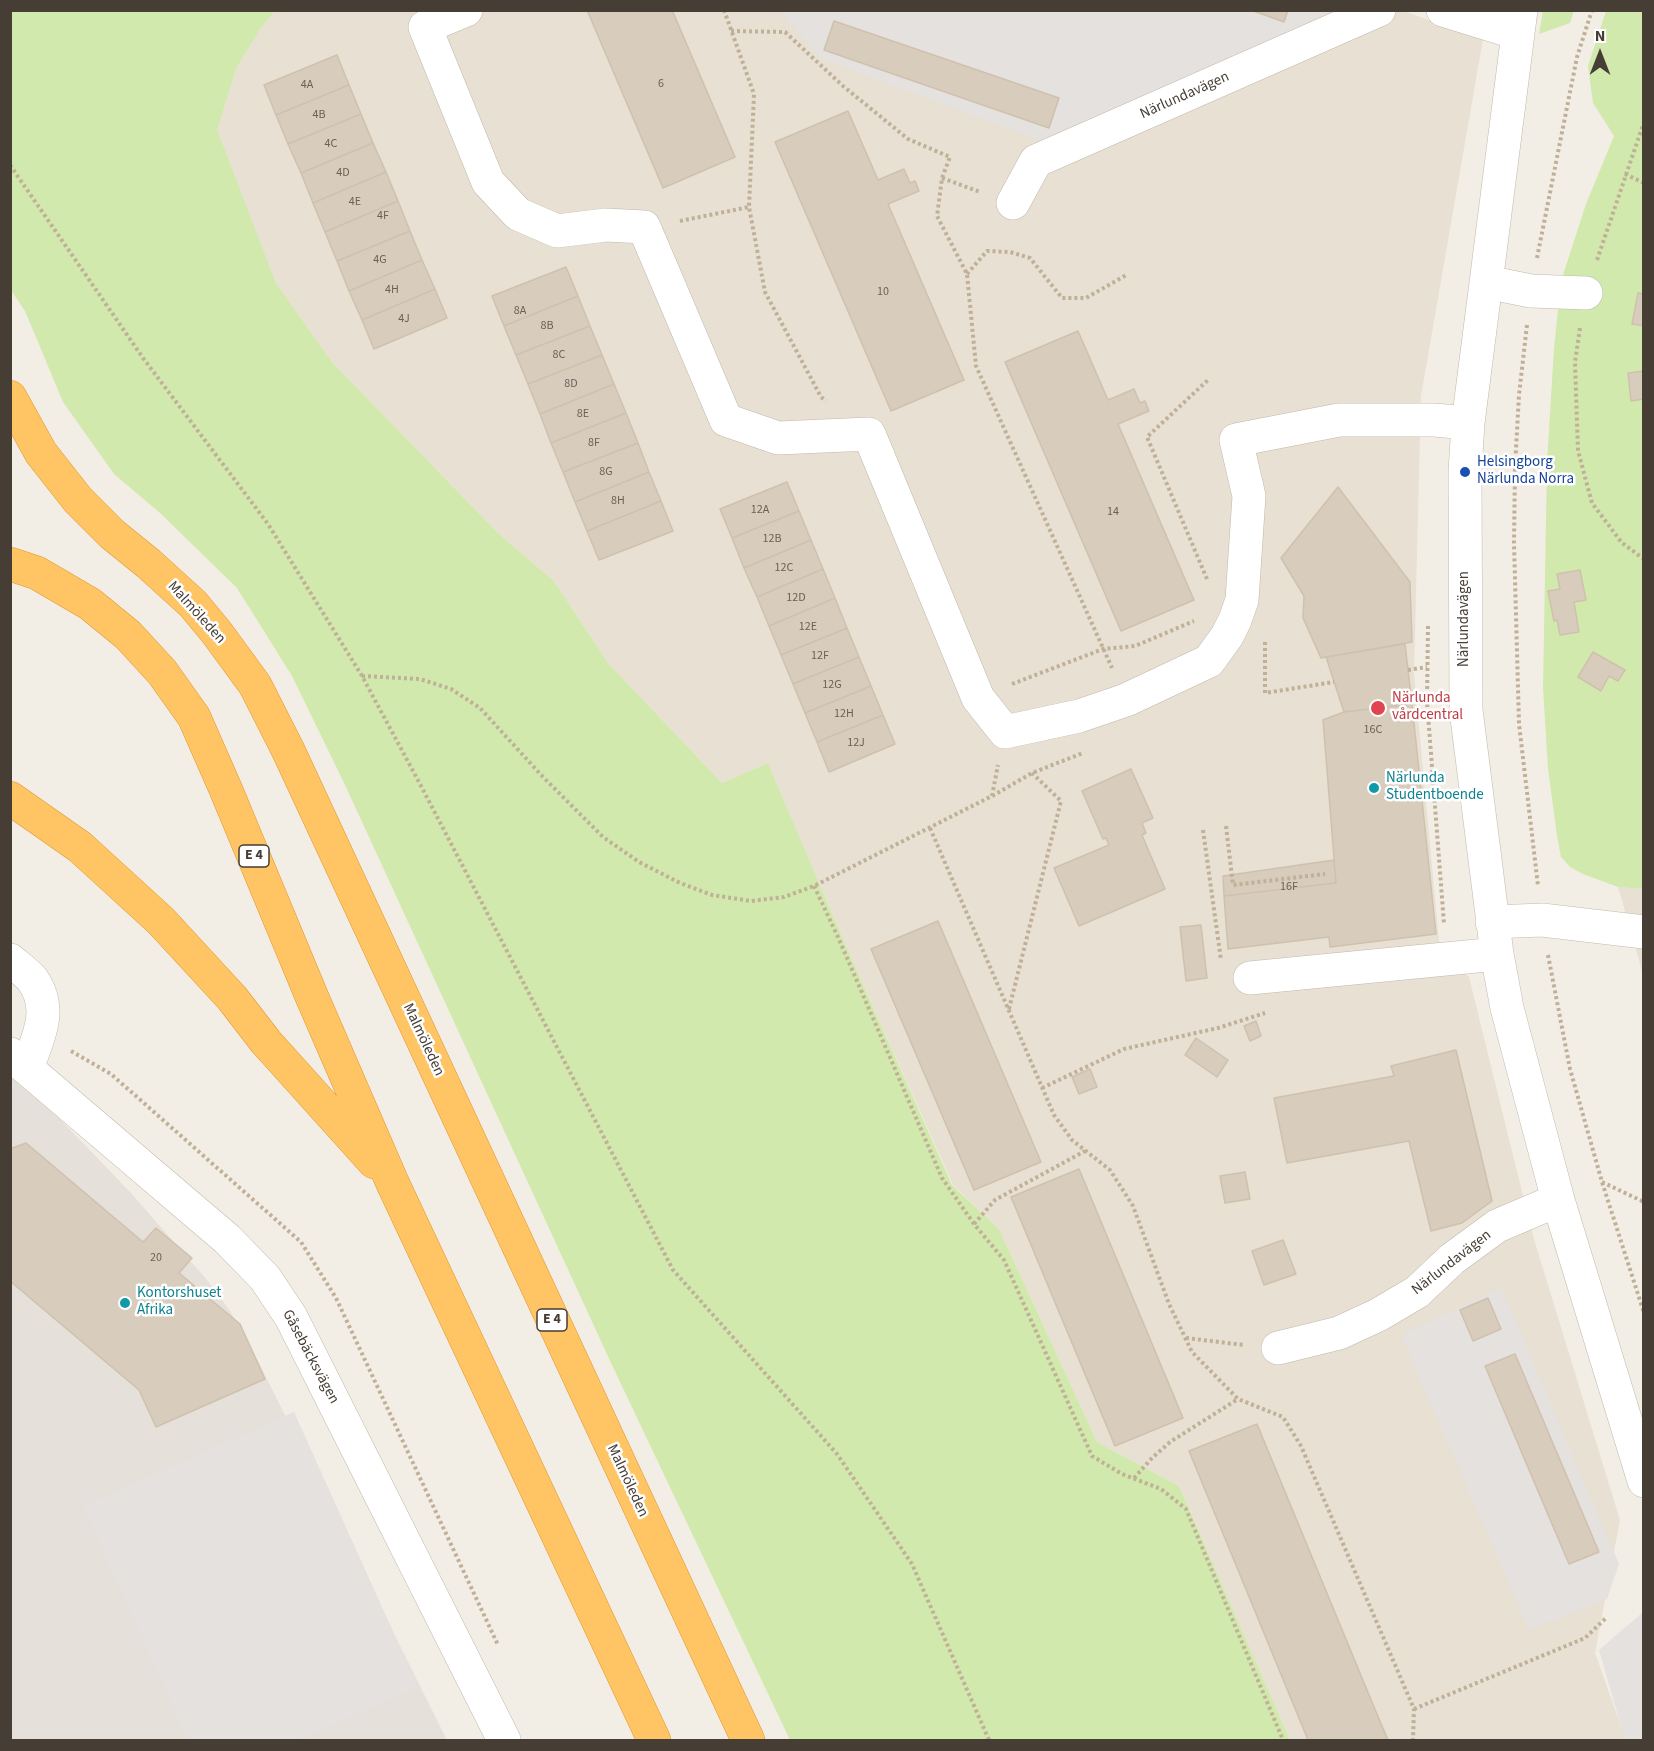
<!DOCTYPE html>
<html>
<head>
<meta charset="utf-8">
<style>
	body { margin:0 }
	#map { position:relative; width:1654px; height:1751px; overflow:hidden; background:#f3eee5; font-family:"Source Sans 3",sans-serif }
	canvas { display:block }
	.frame { position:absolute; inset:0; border:12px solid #463e35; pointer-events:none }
	.north { position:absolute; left:1570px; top:24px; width:60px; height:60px; -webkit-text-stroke:4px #fff; paint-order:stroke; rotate:0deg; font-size:16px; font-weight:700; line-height:24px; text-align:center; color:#463e35 }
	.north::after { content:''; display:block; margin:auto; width:21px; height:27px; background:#463e35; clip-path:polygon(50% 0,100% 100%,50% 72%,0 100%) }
</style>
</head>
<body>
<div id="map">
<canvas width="1654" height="1751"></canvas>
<div class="frame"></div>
<div class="north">N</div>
</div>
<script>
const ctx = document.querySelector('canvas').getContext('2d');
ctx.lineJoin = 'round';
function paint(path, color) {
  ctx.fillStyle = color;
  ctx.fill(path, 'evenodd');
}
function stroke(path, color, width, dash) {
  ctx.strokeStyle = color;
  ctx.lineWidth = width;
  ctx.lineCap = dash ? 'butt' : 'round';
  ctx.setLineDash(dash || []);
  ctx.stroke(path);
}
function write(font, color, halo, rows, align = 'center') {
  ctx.font = font + ' "Source Sans 3",sans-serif';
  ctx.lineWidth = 5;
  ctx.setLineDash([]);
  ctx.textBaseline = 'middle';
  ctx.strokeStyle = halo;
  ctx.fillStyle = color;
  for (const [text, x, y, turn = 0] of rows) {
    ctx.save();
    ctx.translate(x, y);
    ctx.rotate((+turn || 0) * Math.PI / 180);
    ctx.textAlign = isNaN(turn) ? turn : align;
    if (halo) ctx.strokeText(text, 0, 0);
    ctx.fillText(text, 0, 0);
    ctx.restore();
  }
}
const residential = new Path2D(`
	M1400,10L1483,39L1421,396L1414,673L1439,941L1469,977L1533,1236L1620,1520L1595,1653L1626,1740H1290L1179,1486L1097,1442L999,1229L953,1185L843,939L768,763L722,783L608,663L554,581L497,532L332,362L276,283L216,130L236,69L261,28L275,11Z
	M1618,887L1643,889V975L1636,949Z`);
const industrial = new Path2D(`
	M10,1067L131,1193L208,1281L230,1311L249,1343L447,1740H11Z`);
const green = new Path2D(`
	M10,11H275L261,28L236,69L217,130L276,283L332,362L497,532L554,581L608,663L722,783L768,763L843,939L952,1185L999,1229L1097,1442L1179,1486L1290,1740H790L611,1363L345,785L292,676L237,588L160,513L114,474L63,402L25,311L11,290Z
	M1543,11V10L1574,11L1570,23L1539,34Z
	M1606,11H1643V889L1618,887L1583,874L1570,867L1561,857L1557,836L1548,769L1543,688L1547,463L1554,348L1561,281L1586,204L1614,136L1593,103L1588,66Z`);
const parking = new Path2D(`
	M780,11H1333L1047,143L821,59Z
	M1501,1287L1619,1564L1607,1599L1529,1630L1401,1335Z
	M294,1412L418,1687L299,1740H188L83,1506Z
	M1643,1612V1740H1625L1599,1650Z`);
const building = new Path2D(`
	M587,10H672L735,157L663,188Z
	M1251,10H1288L1284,22Z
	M834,21L1059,98L1049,128L824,50Z
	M337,55L349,85L276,115L264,85Z
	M349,85L361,114L288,144L276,115Z
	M848,111L878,180L904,169L910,183L915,181L919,191L888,204L964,380L891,411L775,142Z
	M361,114L373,143L301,173L288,144Z
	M373,143L386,172L313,203L301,173Z
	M386,172L398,201L325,232L313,203Z
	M398,201L410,231L337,261L325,232Z
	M410,231L422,260L349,291L337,261Z
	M422,260L435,289L362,320L349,291Z
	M566,267L578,296L504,326L492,296Z
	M435,289L447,318L374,349L362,320Z
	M1638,293L1644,294V326L1632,324Z
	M578,296L590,326L516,355L504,326Z
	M590,326L602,355L528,384L516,355Z
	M1078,331L1108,400L1134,389L1140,403L1145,401L1149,411L1118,424L1194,600L1121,631L1005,362Z
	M602,355L614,384L540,414L528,384Z
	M1644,371V399L1631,401L1628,373Z
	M614,384L626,413L551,443L540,414Z
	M626,413L638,443L563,472L551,443Z
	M638,443L649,472L575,502L563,472Z
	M649,472L661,501L587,531L575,502Z
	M787,482L799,511L732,538L720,509Z
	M1338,487L1410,582L1412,642L1321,658L1303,618L1304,596L1281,558Z
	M661,501L673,531L599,560L587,531Z
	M799,511L811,540L744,568L732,538Z
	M811,540L823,569L757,597L744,568Z
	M823,569L835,598L769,626L757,597Z
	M1580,570L1586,600L1574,602L1579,632L1560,635L1557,620L1554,621L1548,591L1560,589L1557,574Z
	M835,598L847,628L781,655L769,626Z
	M847,628L859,657L793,684L781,655Z
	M1405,644L1412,704L1344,712L1326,657Z
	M1593,652L1625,670L1618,681L1609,676L1601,691L1578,677Z
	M859,657L871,686L805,713L793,684Z
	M871,686L883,715L817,742L805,713Z
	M1412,704L1436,934L1330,947L1329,937L1228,949L1224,896L1336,883L1323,720L1344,712Z
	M883,715L895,744L829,772L817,742Z
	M1131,769L1153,818L1142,823L1146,833L1142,835L1165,889L1079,926L1054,868L1109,845L1106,838L1103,839L1082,791Z
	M1334,860L1336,883L1224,896L1223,876Z
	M938,921L1041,1162L974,1190L871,949Z
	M1201,925L1207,978L1186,981L1180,927Z
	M1256,1021L1261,1036L1250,1041L1244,1026Z
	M1196,1038L1228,1060L1217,1077L1185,1055Z
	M1456,1050L1492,1201L1462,1223L1431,1231L1409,1141L1287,1163L1274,1098L1394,1076L1391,1066Z
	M1090,1069L1097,1087L1079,1094L1072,1077Z
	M26,1143L143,1242L156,1228L192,1258L179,1273L240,1324L265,1379L156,1427L139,1390L10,1281V1149Z
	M1079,1169L1183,1418L1115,1446L1011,1197Z
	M1245,1172L1250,1199L1225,1203L1220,1176Z
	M1283,1240L1296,1274L1264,1285L1252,1251Z
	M1488,1298L1501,1329L1473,1341L1460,1310Z
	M1515,1354L1599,1552L1569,1564L1485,1366Z
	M1257,1424L1374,1707L1388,1740H1308L1189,1451Z`);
const path = new Path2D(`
	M724,10L754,94L749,207L765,292L821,397L826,401
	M731,31L785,32L843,86L908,139L950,157L942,178L937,216L967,274L976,366L1112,668
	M10,165L143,358L268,524L362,676L420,784L673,1270L837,1454L912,1564L989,1740
	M1625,174L1644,183
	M942,178L980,192
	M680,221L749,207
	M1537,258L1577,57L1592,10
	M1597,260L1644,122
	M967,274L987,251L1010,252L1030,258L1062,298H1086L1128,274
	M1527,325L1519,395L1515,467L1514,543L1519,724L1538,886
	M1580,328L1575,362L1578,451L1592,503L1622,543L1644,559
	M1207,579L1147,437L1209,379
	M1428,626L1427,701L1444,924
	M1265,642V693L1334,682
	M1408,670L1427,667
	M362,676L420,679L451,689L480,708L543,777L603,837L639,862L680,883L712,895L751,901L784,897L814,886L992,796L1032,773L1083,753
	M1012,684L1103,649L1135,646L1194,621
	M992,796L998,765
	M1226,826L1233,885L1325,874
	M930,828L1054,1115L1072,1140L1110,1170L1133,1206L1169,1304L1192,1352L1238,1399L1283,1417L1301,1446L1414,1709L1413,1740
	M1203,830L1221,960
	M814,886L838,937L942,1178L974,1224L1004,1260L1092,1456L1122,1474L1161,1489L1186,1509L1283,1740
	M1548,955L1570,1069L1602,1182L1644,1313
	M1009,1009L1061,801L1032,773
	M71,1051L111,1074L301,1242L336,1298L498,1645
	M1042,1088L1124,1049L1218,1028L1265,1013
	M1602,1182L1644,1202
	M974,1224L995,1200L1085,1151
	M1186,1338L1244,1345
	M1134,1478L1152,1458L1170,1442L1238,1399
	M1414,1709L1585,1638L1606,1618`);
const minor = new Path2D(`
	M466,10L425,27L488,182L518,214L557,231L606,225L644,227L726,420L778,438L869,434L978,698L1005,732L1079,716L1126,700L1209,661L1227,636L1235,620L1242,600L1249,496L1236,440L1339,420H1434L1468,423
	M1443,10L1517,33
	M1521,10L1468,423L1465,472L1466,710L1497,954L1507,1008L1558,1200L1644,1481
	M1013,203L1036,161L1379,10
	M1486,282L1531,291L1586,293
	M1492,922L1542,920L1644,932
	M10,960C17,966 26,972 32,979C54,1009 38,1038 27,1068
	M1250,978L1497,954
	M10,1054L227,1239L265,1278L291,1317L504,1740
	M1278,1348L1339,1333L1378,1315L1417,1292L1452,1259L1497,1226L1558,1200`);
const highway = new Path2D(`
	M10,397L41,453L78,500L112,534L149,564L193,604L217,633L255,685L288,750L748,1740
	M10,564L37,573L90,604L128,635L162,672L194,717L226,790L312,997L393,1184L654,1740
	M10,798L80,847L161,921L232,998L266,1042L374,1162`);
const markers = [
	[1465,472,6,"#1a4fb4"],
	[1378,708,8,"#e0444e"],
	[1374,788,6,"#0f9aa8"],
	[125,1303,6,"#0f9aa8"]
];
const numberNames = [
	["6",661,84],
	["4A",307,85],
	["4B",319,115],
	["4C",331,144],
	["4D",343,173],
	["4E",355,202],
	["4F",383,216],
	["4G",380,260],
	["4H",392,290],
	["10",883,292],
	["8A",520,311],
	["4J",404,319],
	["8B",547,326],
	["8C",559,355],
	["8D",571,384],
	["8E",583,414],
	["8F",594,443],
	["8G",606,472],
	["8H",618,501],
	["12A",760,510],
	["14",1113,512],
	["12B",772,539],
	["12C",784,568],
	["12D",796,598],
	["12E",808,627],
	["12F",820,656],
	["12G",832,685],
	["12H",844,714],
	["16C",1373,730],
	["12J",856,743],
	["16F",1289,887],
	["20",156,1258]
];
const shields = [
	[254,856,30],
	[552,1320,30]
];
const shieldNames = [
	["E 4",254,856],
	["E 4",552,1320]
];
const streetNames = [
	["Närlundavägen",1185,96,-24],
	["Malmöleden",196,613,48],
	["Närlundavägen",1465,619,-90],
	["Malmöleden",423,1040,65],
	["Närlundavägen",1452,1263,-38],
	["Gåsebäcksvägen",310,1357,62],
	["Malmöleden",627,1481,65]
];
const transitNames = [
	["Helsingborg",1477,463],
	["Närlunda Norra",1477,480]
];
const healthNames = [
	["Närlunda",1392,699],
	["vårdcentral",1392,716]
];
const cultureNames = [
	["Närlunda",1386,779],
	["Studentboende",1386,796],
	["Kontorshuset",137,1294],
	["Afrika",137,1311]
];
paint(residential, '#e7e0d3');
paint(industrial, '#e5e0da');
paint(green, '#d1e9ad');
paint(parking, '#e4e1de');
paint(building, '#d8ccbd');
stroke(building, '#d0c1ad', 1.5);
stroke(minor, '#c2b8ab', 34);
stroke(highway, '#e19731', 34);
stroke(path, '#c1b098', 4, [3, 3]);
stroke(minor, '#fff', 33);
stroke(highway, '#ffc464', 33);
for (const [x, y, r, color] of markers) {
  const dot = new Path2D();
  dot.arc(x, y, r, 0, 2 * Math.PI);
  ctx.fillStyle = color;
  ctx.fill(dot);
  stroke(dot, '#fff', 2);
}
write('12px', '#6a6257', null, numberNames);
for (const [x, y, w] of shields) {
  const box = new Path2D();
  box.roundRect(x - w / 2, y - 11, w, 22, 4.5);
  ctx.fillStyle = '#fff';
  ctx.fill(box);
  stroke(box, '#463e35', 1.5);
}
write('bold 14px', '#463e35', null, shieldNames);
write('15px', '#463e35', '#fff', streetNames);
write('15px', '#164399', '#fff', transitNames, 'left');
write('15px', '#be3a42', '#fff', healthNames, 'left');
write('15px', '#0d838f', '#fff', cultureNames, 'left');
</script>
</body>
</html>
